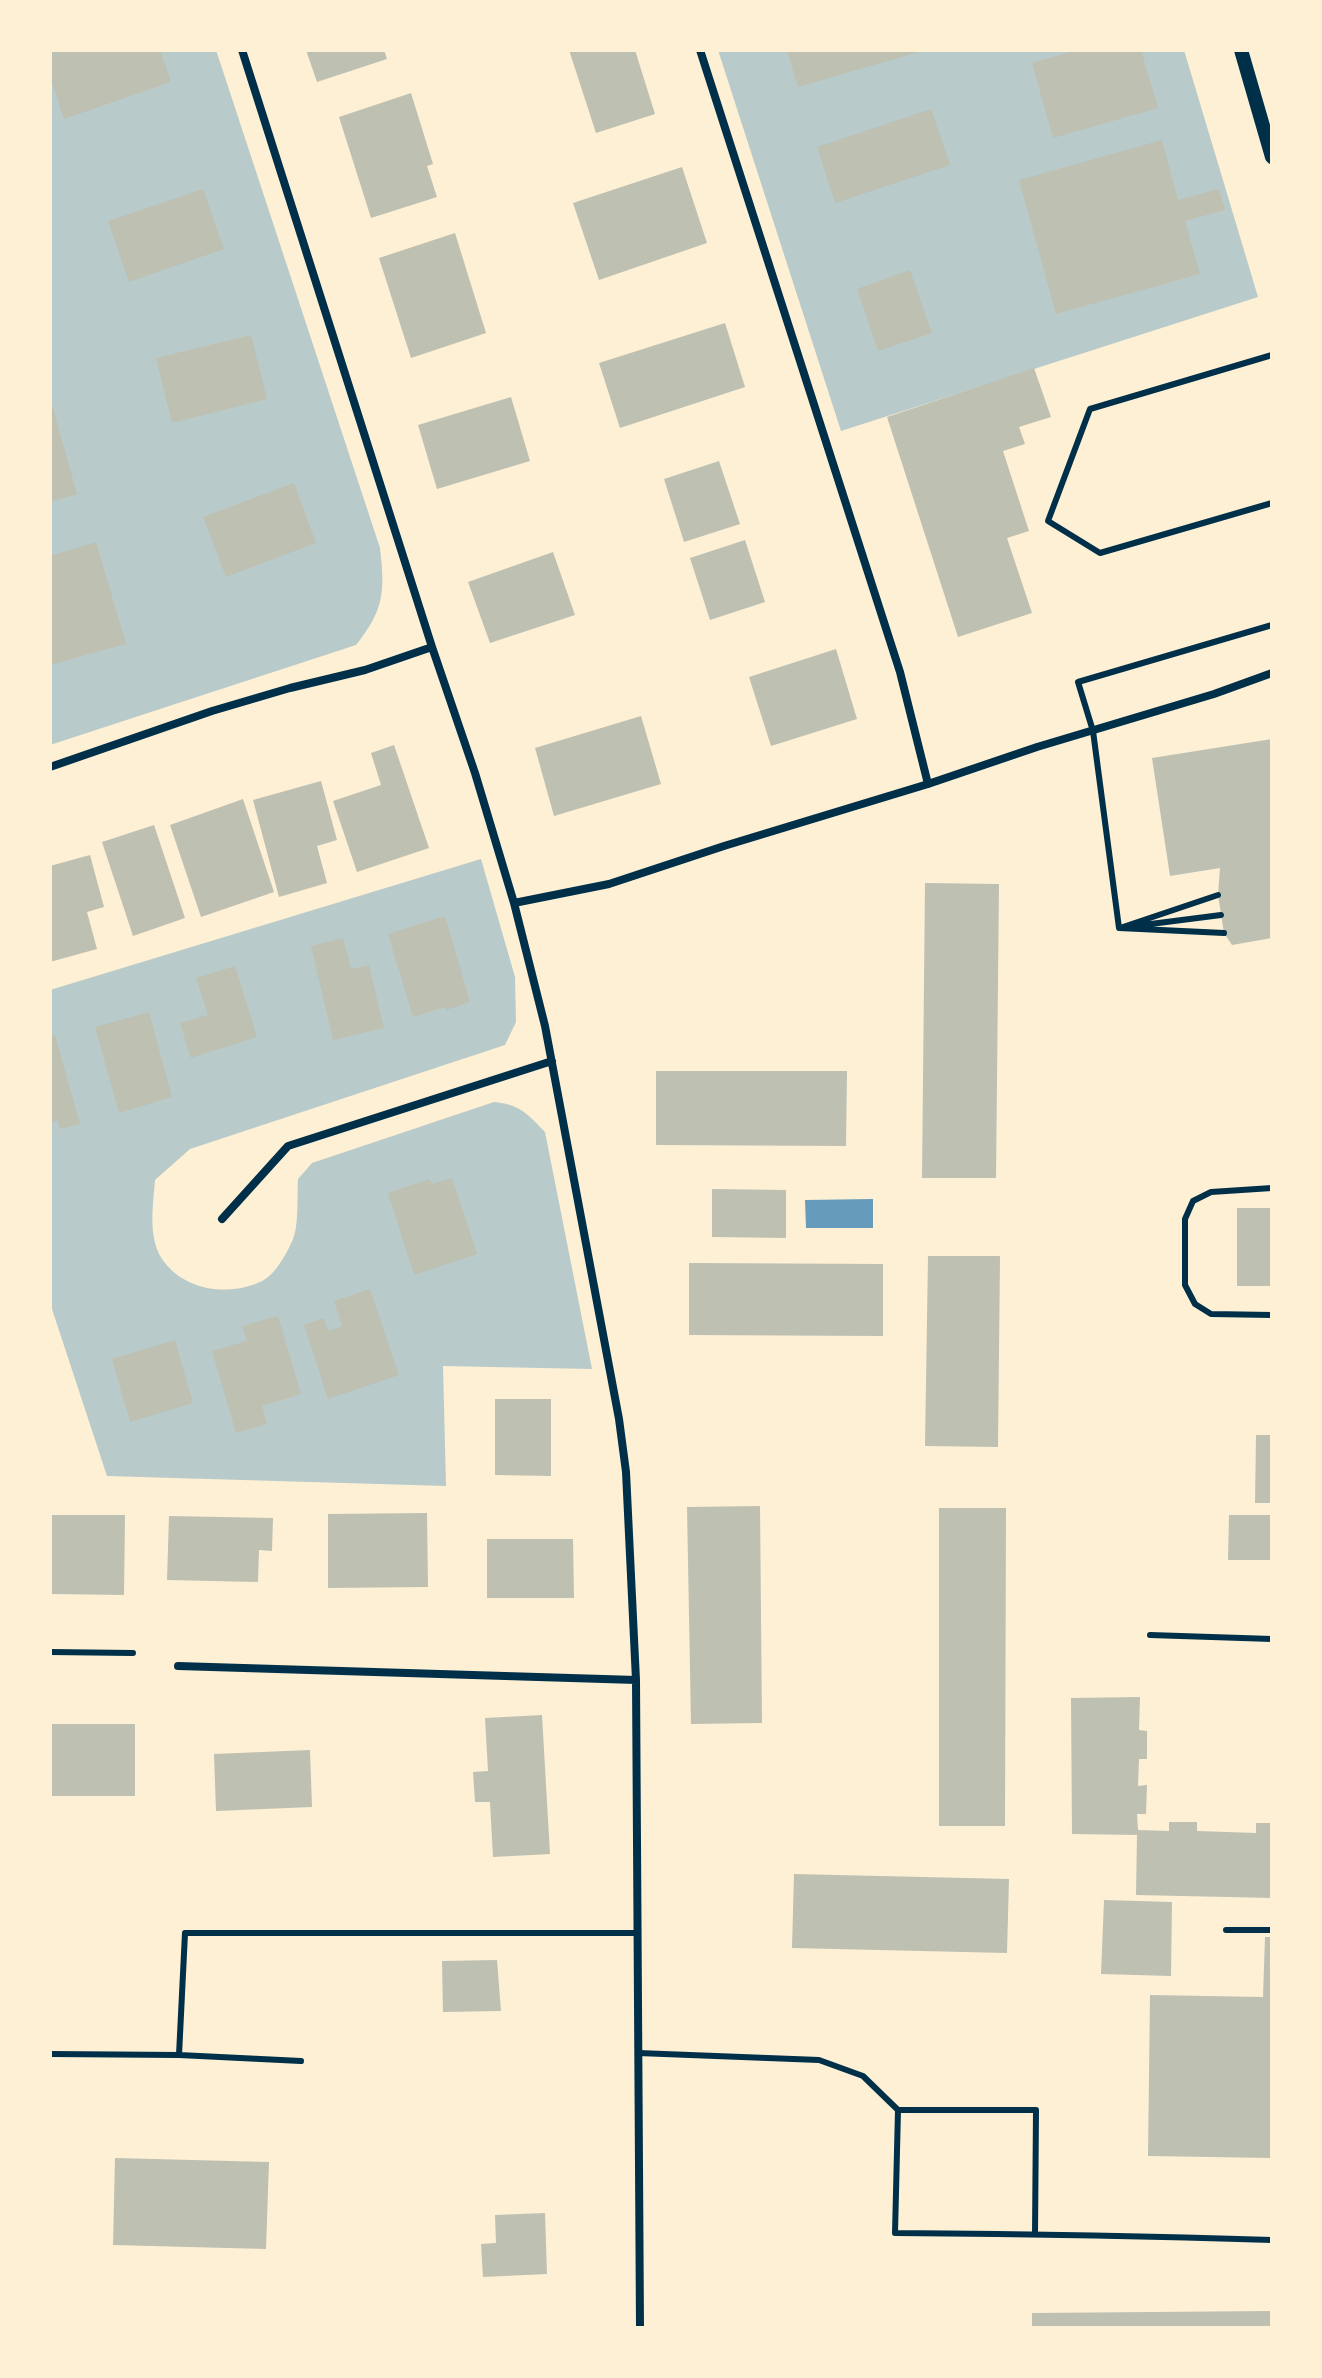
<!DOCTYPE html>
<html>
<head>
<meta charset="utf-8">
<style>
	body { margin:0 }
	#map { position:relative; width:1322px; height:2378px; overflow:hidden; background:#fdf0d5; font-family:Commissioner,sans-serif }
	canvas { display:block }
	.frame { position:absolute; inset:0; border:52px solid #fdf0d5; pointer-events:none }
</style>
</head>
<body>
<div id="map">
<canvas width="1322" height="2378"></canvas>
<div class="frame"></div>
</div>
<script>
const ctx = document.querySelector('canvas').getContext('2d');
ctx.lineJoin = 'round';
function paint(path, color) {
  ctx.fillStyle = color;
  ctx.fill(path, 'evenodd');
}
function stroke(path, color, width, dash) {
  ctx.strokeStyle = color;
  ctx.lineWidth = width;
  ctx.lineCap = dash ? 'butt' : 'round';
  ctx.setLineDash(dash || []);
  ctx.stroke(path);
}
const green = new Path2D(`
	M50,50H216L380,548C385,592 384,610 356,645L50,745Z
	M718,50H1184L1258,297L841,431Z
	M481,859L515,977L516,1022L505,1045L190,1149L155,1180C153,1207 147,1241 165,1263C187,1291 229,1296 260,1282C275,1276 287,1253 293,1239C299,1225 297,1195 298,1179L312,1163L494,1102C519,1104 528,1114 545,1132L592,1369L443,1366L446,1486L107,1476L50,1303V990Z`);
const water = new Path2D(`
	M873,1199V1228H806L805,1200Z`);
const building = new Path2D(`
	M61,50H160L171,82L64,119L50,76V54Z
	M306,50H384L387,59L317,82Z
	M569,50H635L655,114L596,133Z
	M787,50H922V51L798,87Z
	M1077,50H1141L1158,108L1053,138L1032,63Z
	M411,93L433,164L427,166L437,197L371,218L339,117Z
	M931,109L950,165L835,203L817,147Z
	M1162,140L1178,200L1219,189L1225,210L1185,221L1200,274L1056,314L1019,180Z
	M682,167L707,243L599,280L573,203Z
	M203,189L224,249L129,282L108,221Z
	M455,233L486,333L411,358L379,258Z
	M910,270L932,333L878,351L857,289Z
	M725,323L745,387L620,428L599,363Z
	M251,335L267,399L172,423L156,358Z
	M1034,368L1051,417L1019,427L1025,444L1003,451L1029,531L1007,538L1032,613L958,637L887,417Z
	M511,397L530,461L437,489L418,425Z
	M50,398L77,494L50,502Z
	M719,461L740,524L684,542L664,479Z
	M294,483L316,543L226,577L203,517Z
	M745,540L765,602L710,620L690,558Z
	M96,542L126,644L50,665V556Z
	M553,552L575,615L490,643L468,582Z
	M836,649L857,719L771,746L749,677Z
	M641,716L661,784L554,816L535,748Z
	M1272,739V938L1232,945L1224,933L1218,895L1220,868L1170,876L1152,758Z
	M394,745L429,848L357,872L333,801L381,785L371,753Z
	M321,781L337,840L317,846L327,883L279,897L253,800Z
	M243,799L274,892L201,917L170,825Z
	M154,825L185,918L133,936L102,842Z
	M90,855L104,907L87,912L97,949L50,962V866Z
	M925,883L999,884L996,1178H922Z
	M445,916L470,1002L446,1010L445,1007L413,1017L388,934Z
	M343,938L351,969L369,965L384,1028L333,1040L311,946Z
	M235,966L257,1037L191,1058L180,1023L208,1015L196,978Z
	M149,1012L172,1097L119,1113L95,1027Z
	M55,1035L80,1124L60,1129L57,1120L50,1123V1037Z
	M656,1071H847L846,1146L656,1145Z
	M452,1178L477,1254L414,1275L388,1193L429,1179L432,1184Z
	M712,1189L786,1190V1238L712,1237Z
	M1237,1208H1272V1286H1237Z
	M928,1256H1000L998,1447L925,1446Z
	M689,1263L883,1264V1336L689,1335Z
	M370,1289L399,1375L328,1399L304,1325L324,1318L328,1331L342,1326L334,1301Z
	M278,1316L301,1394L262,1406L267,1424L236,1433L212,1351L247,1341L242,1326Z
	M175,1340L193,1403L130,1422L112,1359Z
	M495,1399H551V1476L495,1475Z
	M1256,1435H1272V1503H1255Z
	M760,1506L762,1723L691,1724L687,1507Z
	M939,1508H1006L1005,1826H939Z
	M427,1513L428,1587L328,1588V1514Z
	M50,1515H125L124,1595L50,1594Z
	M1229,1515H1272V1560H1228Z
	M169,1516L273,1518L272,1551L259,1550L258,1582L167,1580Z
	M487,1539H573L574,1598H487Z
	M1140,1697L1139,1730L1147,1731V1759H1139L1138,1786L1147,1785L1146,1814H1137L1138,1830L1169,1831V1822H1197V1831L1256,1833V1823H1272V1898L1136,1895L1137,1835L1072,1834L1071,1698Z
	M542,1715L550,1854L493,1857L490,1802H475L473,1772L488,1771L485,1718Z
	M50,1724H135V1796H50Z
	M310,1750L312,1807L216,1811L214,1754Z
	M794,1874L1009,1879L1007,1953L792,1948Z
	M1104,1900L1172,1902L1171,1976L1101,1974Z
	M1265,1937H1272V2158L1148,2156L1150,1995L1263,1997Z
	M497,1960L501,2011L443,2012L442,1961Z
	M115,2158L269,2162L266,2249L113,2245Z
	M545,2213L547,2274L483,2277L481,2244L496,2243L495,2215Z
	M1272,2311V2328H1032V2313Z`);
const service = new Path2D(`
	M1272,355L1090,409L1048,521L1100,553L1272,503
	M1135,926L1221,915
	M1123,927L1218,895
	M1224,933L1119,928L1093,731L1078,682L1272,625
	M1272,1188L1211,1192L1193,1201L1185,1219V1285L1195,1304L1211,1314L1272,1315
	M1150,1635L1272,1639
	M50,1652L133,1653
	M1226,1930H1272
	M638,2053L819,2060L863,2076L898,2110
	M50,2054L179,2055L301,2061
	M179,2055L185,1933H637
	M1035,2234L1036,2110H898L895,2233C1021,2234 1146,2236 1272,2240`);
const minor = new Path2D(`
	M242,50L432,647L475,773L514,903L545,1026L619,1419L626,1472L636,1680L640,2328
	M700,50L900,672L928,784
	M50,767L212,711L290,688L365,670L432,647
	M514,903L609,884L724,846L928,784L1037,747L1214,694L1272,673
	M222,1219L288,1146L552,1061
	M178,1666L636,1680`);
const tertiary = new Path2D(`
	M1241,50L1272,157`);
paint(green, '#b9caca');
paint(water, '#669bbc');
paint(building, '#bec0b2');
stroke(service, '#003049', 6);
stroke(minor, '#003049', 8);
stroke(tertiary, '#003049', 14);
</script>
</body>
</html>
